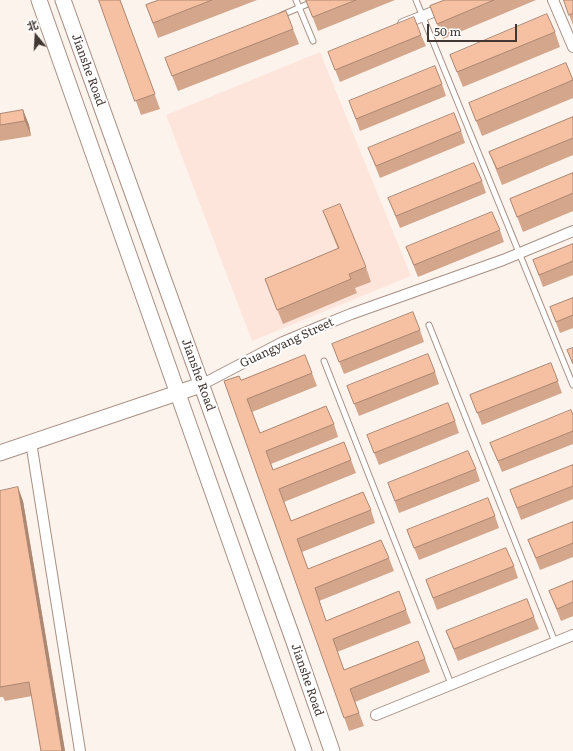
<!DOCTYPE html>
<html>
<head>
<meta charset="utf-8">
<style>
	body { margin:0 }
	#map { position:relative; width:573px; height:751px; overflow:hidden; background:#fdf3ed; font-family:Literata,"Noto Sans SC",serif }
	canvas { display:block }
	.north { position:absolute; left:16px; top:16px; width:40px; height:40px; -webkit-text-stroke:3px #fff; paint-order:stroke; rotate:342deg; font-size:11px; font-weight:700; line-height:16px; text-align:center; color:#423833 }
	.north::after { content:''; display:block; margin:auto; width:14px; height:18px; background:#423833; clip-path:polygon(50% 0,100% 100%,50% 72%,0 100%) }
	.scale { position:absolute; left:427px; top:24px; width:90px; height:18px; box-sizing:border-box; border:2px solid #423833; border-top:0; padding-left:5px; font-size:12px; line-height:14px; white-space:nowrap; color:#423833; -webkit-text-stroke:3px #fff; paint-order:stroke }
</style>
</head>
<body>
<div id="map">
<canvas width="573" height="751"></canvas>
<div class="north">北</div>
<div class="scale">50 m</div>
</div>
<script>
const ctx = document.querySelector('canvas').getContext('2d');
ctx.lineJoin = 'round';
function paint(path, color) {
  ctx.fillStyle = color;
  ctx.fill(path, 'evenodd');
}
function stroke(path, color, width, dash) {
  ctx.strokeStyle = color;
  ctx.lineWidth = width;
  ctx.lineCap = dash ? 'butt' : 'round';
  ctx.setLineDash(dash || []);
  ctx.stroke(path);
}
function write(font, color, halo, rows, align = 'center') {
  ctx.font = font + ' Literata,serif';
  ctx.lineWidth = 4;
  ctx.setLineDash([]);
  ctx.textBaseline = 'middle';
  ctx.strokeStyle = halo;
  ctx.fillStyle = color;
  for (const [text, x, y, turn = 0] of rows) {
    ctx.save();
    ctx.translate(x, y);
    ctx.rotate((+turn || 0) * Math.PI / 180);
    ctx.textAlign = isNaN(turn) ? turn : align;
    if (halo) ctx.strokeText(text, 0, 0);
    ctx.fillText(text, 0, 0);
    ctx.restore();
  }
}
const education = new Path2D(`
	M320,52L411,276L252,341L166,115Z`);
const lane = new Path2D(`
	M296,0L313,41
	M416,0L573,385
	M282,15L317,0
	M429,325L555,642
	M324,361L451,684`);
const street = new Path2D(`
	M553,0L573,47
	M403,24L463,0
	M201,385L283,342L321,326L351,314L503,260L573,231
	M31,442L80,751
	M376,715L573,635`);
const secondary = new Path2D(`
	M39,0L304,751
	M63,0L293,639L332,751
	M0,453L201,385`);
const wall = new Path2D(`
	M99,0H120L160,109L141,115Z
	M159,0H257L158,38L146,5Z
	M306,0H395L318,31Z
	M445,0H536L443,39L430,6Z
	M564,0H573V25L568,12Z
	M293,29L299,44L178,91L165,58Z
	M555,32L560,47L463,87L450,55Z
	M421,35L426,46L340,82L328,52Z
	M573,79V98L482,136L469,103Z
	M442,84L446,96L360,131L349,101Z
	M23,110L29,125L31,136L0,141V114Z
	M573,117V155L502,185L489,152Z
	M461,131L465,143L380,178L368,148Z
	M573,173V211L523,232L510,199Z
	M482,181L486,193L400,228L388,198Z
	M323,211L366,267L371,282L355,288L357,293L283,324L265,279L338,249Z
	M500,230L504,242L418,277L406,247Z
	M573,244V275L543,287L533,260Z
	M573,298V328L560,333L550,307Z
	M420,330L424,342L344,374L332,344Z
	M551,363L562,393L482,425L470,395Z
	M435,372L439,384L359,416L347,386Z
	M312,373L317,386L252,412L260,433L334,424L338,437L271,464L273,470L351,460L356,473L284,502L291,521L371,510L375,523L302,552L308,569L389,558L394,571L319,601L326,621L406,610L411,623L337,652L344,670L425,659L430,672L355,702L364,726L349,731L224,381L241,380Z
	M573,415V444L502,472L490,443Z
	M455,421L459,433L379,465L367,435Z
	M573,465V499L521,520L510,490Z
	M476,469L480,481L399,513L388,483Z
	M0,491L23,501L65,751H41L32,696L5,701L3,697H0Z
	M495,516L499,528L419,560L407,530Z
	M573,522V557L540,570L528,540Z
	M514,566L518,578L437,610L426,580Z
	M573,581V616L561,621L549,591Z
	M534,617L539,629L458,661L446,631Z`);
const shadedWall = new Path2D(`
	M23,110L29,125L31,136L25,121Z
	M18,487L23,501L65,751H62Z`);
const building = new Path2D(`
	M99,0H120L155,94L135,101Z
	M159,0H212L153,23L146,5Z
	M306,0H356L313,17Z
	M445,0H494L437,24L430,6Z
	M564,0H573V13L569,15Z
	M286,11L293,29L172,76L165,58Z
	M547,14L555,32L457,72L450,55Z
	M414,17L421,35L335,70L328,52Z
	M566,63L573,80L476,121L469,103Z
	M435,66L442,84L356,119L349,101Z
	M23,110L25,121L0,125V114Z
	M454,113L461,131L376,166L368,148Z
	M573,117V138L497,169L489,152Z
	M474,163L482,181L396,216L388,198Z
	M573,173V193L517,217L510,199Z
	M340,204L366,267L349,274L351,279L277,310L265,279L339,248L323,211Z
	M492,212L500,230L414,265L406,247Z
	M573,244V261L539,275L533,260Z
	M573,298V315L556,322L550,307Z
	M413,312L420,330L339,362L332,344Z
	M573,348V364L567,350Z
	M428,354L435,372L354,404L347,386Z
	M305,355L312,373L247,399L260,433L326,406L334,424L266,451L273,470L344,442L351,460L279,489L291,521L363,492L371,510L297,539L308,569L381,540L389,558L315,588L326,621L399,591L406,610L333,639L344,670L418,641L425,659L350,689L359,713L344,718L224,381L239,376L241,380Z
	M551,363L558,381L477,413L470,395Z
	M448,403L455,421L374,453L367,435Z
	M571,410L573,415V431L498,461L490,443Z
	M468,451L476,469L395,501L388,483Z
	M573,465V486L517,508L510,490Z
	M18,487L62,751H41L29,682L0,687V491Z
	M488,498L495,516L414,548L407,530Z
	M573,522V543L536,558L528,540Z
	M506,548L514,566L433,598L426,580Z
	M573,581V602L557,609L549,591Z
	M527,599L534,617L454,649L446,631Z`);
const streetNames = [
	["Jianshe Road",88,70,70],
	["Guangyang Street",287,343,-25],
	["Jianshe Road",198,375,70],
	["Jianshe Road",307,680,71]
];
paint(education, '#fee5dc');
stroke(lane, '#a79084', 7);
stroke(street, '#a79084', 12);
stroke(secondary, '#a79084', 17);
stroke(lane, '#fff', 5);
stroke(street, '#fff', 10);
stroke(secondary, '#fff', 15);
paint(wall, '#d4a68c');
paint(shadedWall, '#ac8772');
paint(building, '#f6c1a3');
stroke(building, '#ac8772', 1);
write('12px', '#423833', '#fff', streetNames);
</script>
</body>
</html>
